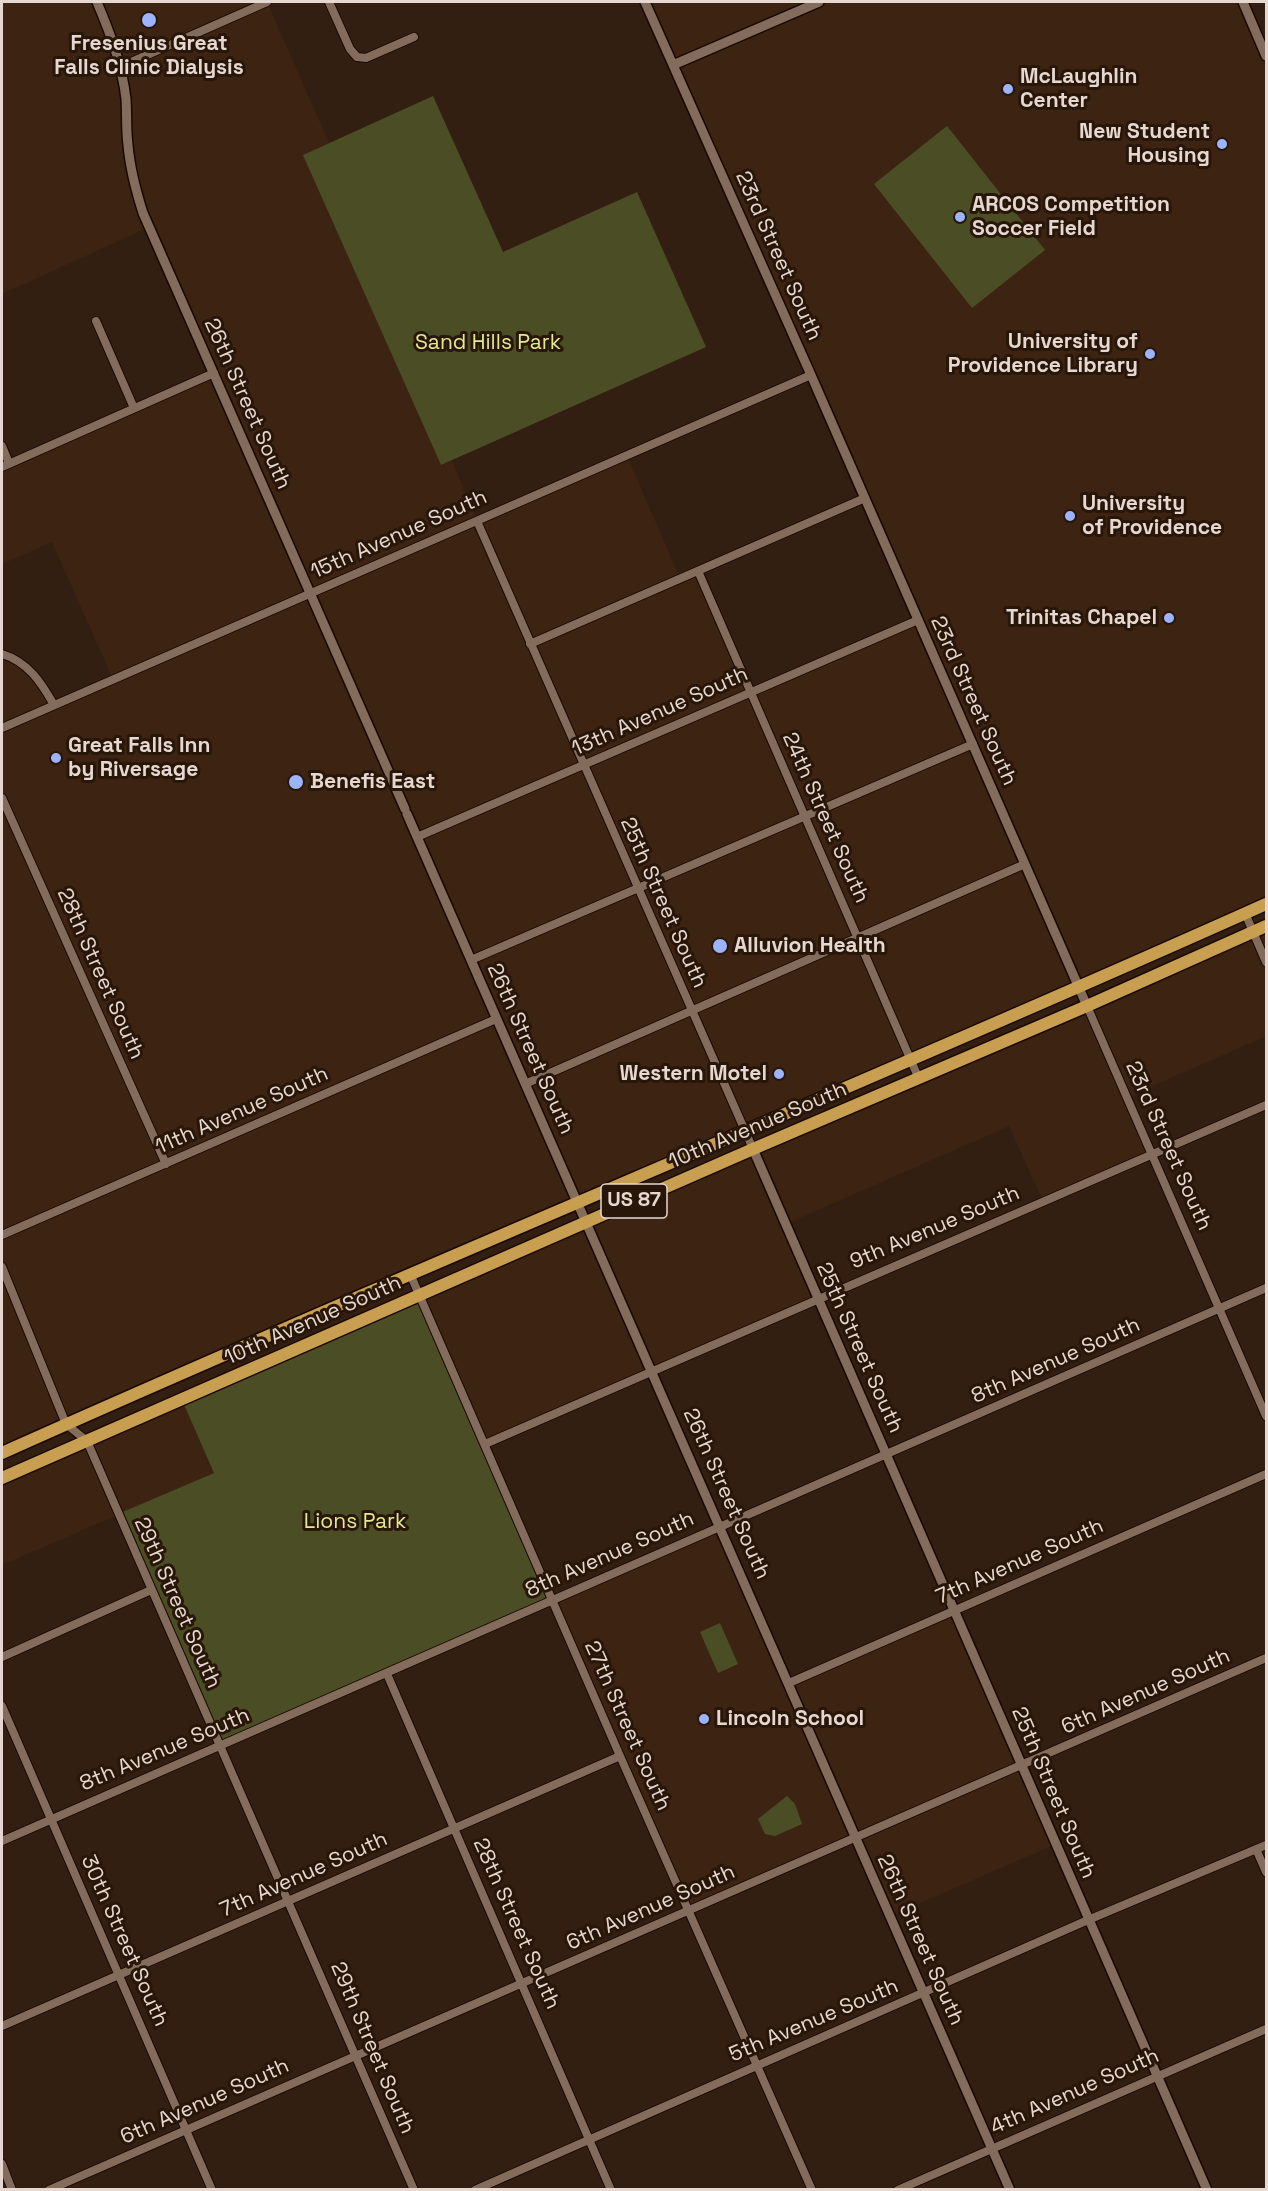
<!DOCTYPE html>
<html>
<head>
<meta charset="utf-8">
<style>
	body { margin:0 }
	#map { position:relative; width:1268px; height:2191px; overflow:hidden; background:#331f12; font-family:"Space Grotesk",sans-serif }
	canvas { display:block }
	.frame { position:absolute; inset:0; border:3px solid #e6d8d0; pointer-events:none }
</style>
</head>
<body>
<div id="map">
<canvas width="1268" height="2191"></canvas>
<div class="frame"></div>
</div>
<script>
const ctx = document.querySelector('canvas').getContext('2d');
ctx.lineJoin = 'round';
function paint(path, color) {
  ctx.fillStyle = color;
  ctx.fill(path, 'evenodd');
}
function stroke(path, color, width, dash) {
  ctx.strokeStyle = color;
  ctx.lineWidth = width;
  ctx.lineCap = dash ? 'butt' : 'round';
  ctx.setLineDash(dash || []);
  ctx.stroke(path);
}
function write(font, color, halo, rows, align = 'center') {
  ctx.font = font + ' "Space Grotesk",sans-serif';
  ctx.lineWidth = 6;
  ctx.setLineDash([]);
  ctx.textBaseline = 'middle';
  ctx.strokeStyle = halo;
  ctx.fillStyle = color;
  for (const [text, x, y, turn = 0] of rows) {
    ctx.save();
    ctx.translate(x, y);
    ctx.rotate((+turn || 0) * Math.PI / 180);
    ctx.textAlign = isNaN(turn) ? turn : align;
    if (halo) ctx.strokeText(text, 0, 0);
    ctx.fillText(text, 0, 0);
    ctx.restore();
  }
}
const built = new Path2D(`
	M2,2H267L329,143L304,155L441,465L452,461L477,520L627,456L680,578L698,571L751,691L918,620L645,2H1243L1266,55V904L2,1453V654L27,668L54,705L113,679L52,542L2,564V467L214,373L149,227L2,294Z
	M1266,926V1036L1141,1091L1128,1100L1152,1153L1043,1201L1009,1126L786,1224L818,1299L485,1444L420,1295Z
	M182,1400L214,1473L2,1565V1478Z
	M720,1527L788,1683L954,1611L1056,1844L890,1916L856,1838L688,1911L554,1600Z`);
const green = new Path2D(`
	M433,96L503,252L637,192L706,347L441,465L303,155Z
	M947,126L1045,250L972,308L874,184Z
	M420,1295L554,1600L220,1746L118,1514L214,1473L182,1400Z
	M720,1623L738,1664L718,1673L700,1632Z
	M787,1796L795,1804L802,1824L775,1836L765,1834L758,1819Z`);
const minor = new Path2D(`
	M329,2L350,49L357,57L366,58L414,37
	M120,67L267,2
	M96,321L134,408
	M2,446L9,463
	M2,467L214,373
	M477,521L753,1149
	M698,571L919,1079
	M530,644L865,498
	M2,654C28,662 41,682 54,705
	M2,728L811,375
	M2,798L166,1164
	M417,837L918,620
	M1245,913L1266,962
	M471,960L973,744
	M1087,1006L1266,1416
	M525,1084L1025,864
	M2,1235L496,1019
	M2,1267L66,1424L87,1441L414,2190
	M411,1276L620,1756L812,2190
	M485,1444L1266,1105
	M2,1657L151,1590
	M387,1674L611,2190
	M789,1683L1266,1474
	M2,1706L212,2190
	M2,1841L1266,1288
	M1256,1849L1266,1872
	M2,2026L620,1756
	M2,2164L12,2190
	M49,2190L1266,1658
	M475,2190L1088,1920L1266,1845
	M898,2190L1266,2029`);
const tertiary = new Path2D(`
	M97,2C110,33 122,64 126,99C127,114 126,130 128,145C130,169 136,191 143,213L405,809
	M645,2L811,375L1087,1006
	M1243,2L1266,56
	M673,65L819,2
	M407,814L1010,2190
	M753,1149L1207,2190`);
const trunk = new Path2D(`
	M2,1453C421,1265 847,1092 1266,904
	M2,1478L753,1149L1087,1006L1266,926`);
const markers = [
	[149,20,8,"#9cb4fd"],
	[1008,89,6,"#9cb4fd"],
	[1222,144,6,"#9cb4fd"],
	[960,217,6,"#9cb4fd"],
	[1150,354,6,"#9cb4fd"],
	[1070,516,6,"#9cb4fd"],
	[1169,618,6,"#9cb4fd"],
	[56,758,6,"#9cb4fd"],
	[296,782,8,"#9cb4fd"],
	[720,946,8,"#9cb4fd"],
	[779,1074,6,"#9cb4fd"],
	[704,1719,6,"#9cb4fd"]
];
const shields = [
	[634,1201,66]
];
const shieldNames = [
	["US 87",634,1201]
];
const poiNames = [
	["Fresenius Great",149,44,"center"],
	["Falls Clinic Dialysis",149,68,"center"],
	["McLaughlin",1020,77],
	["Center",1020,101],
	["New Student",1210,132,"right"],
	["Housing",1210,156,"right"],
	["ARCOS Competition",972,205],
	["Soccer Field",972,229],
	["University of",1138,342,"right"],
	["Providence Library",1138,366,"right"],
	["University",1082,504],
	["of Providence",1082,528],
	["Trinitas Chapel",1157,618,"right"],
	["Great Falls Inn",68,746],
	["by Riversage",68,770],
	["Benefis East",310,782],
	["Alluvion Health",734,946],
	["Western Motel",767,1074,"right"],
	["Lincoln School",716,1719]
];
const streetNames = [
	["23rd Street South",778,256,66],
	["26th Street South",247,404,66],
	["15th Avenue South",399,535,-24],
	["23rd Street South",973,701,66],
	["13th Avenue South",660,712,-24],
	["24th Street South",825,818,66],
	["25th Street South",663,903,66],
	["28th Street South",100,974,66],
	["26th Street South",530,1049,66],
	["11th Avenue South",242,1111,-24],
	["10th Avenue South",758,1126,-23],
	["23rd Street South",1168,1146,66],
	["9th Avenue South",935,1228,-23],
	["10th Avenue South",313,1321,-24],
	["25th Street South",859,1348,66],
	["8th Avenue South",1056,1361,-24],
	["26th Street South",726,1494,66],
	["8th Avenue South",610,1555,-24],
	["7th Avenue South",1020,1562,-24],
	["29th Street South",177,1603,66],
	["6th Avenue South",1146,1692,-24],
	["27th Street South",627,1726,66],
	["8th Avenue South",165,1750,-23],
	["25th Street South",1053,1793,67],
	["7th Avenue South",304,1875,-24],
	["6th Avenue South",651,1908,-24],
	["28th Street South",516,1924,66],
	["26th Street South",920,1940,66],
	["30th Street South",124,1941,66],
	["5th Avenue South",814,2021,-23],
	["29th Street South",372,2048,67],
	["4th Avenue South",1075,2092,-24],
	["6th Avenue South",205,2102,-24]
];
const parkNames = [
	["Sand Hills Park",488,343],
	["Lions Park",355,1522]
];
paint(built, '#3d2412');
paint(green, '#4b4e25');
stroke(minor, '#1a0800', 10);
stroke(tertiary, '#1a0800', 12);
stroke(trunk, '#1a0800', 15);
stroke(minor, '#836c5c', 8);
stroke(tertiary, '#836c5c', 9);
stroke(trunk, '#c89f50', 12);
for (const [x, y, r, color] of markers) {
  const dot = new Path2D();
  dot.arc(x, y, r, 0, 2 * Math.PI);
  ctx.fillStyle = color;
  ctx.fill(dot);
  stroke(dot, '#281609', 2);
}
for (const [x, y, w] of shields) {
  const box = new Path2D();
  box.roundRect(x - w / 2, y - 17, w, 34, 4.5);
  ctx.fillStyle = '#281609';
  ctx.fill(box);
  stroke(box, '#e6d8d0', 1.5);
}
write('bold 20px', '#e6d8d0', null, shieldNames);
write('bold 21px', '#e6d8d0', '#281609', poiNames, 'left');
write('21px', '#e6d8d0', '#281609', streetNames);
write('21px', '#e2ea8f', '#281609', parkNames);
</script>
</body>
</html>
